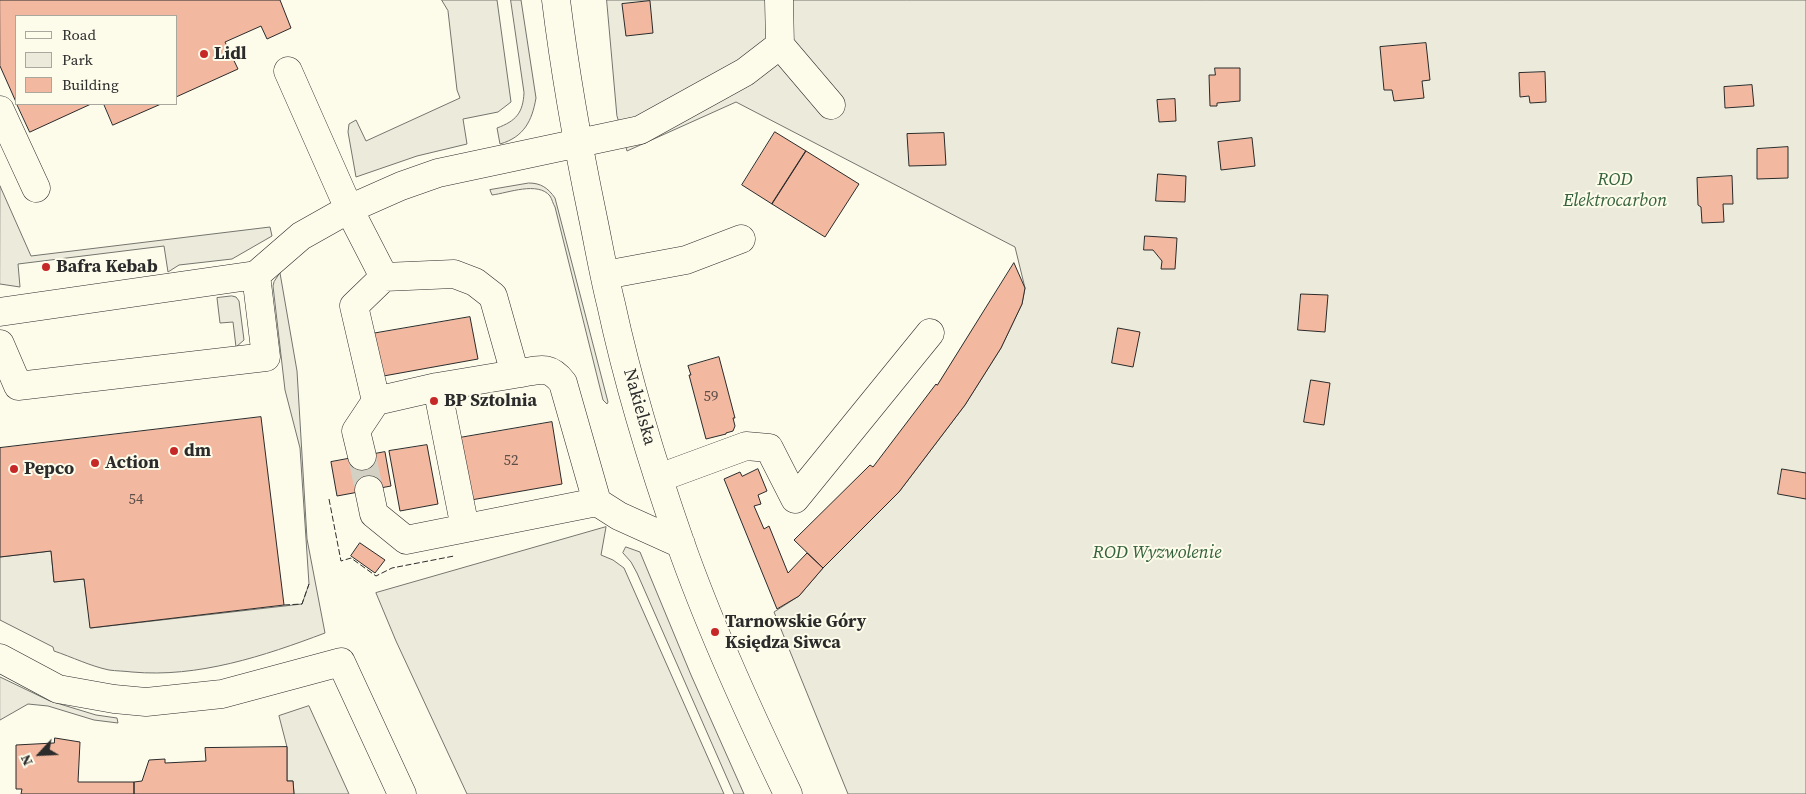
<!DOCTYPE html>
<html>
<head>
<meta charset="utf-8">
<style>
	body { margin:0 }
	#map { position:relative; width:1806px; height:794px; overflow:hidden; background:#fdfbea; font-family:"Source Serif 4",serif }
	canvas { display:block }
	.legend { position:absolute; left:15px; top:15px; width:162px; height:90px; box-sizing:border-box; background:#fdfbea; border:1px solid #a9a89e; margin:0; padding:6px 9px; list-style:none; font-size:15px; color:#2b2b2b }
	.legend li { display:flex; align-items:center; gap:10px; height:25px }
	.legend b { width:25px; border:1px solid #a9a89e }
	.north { position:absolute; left:15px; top:729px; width:50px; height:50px; -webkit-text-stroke:4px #fdfbea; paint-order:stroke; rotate:245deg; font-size:14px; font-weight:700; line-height:20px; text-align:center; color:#2b2b2b }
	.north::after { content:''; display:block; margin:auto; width:18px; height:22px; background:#2b2b2b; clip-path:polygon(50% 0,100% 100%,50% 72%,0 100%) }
</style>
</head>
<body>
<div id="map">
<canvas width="1806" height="794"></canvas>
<ul class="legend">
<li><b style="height:6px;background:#fdfbea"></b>Road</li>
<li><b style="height:14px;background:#ecebdb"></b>Park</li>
<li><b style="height:14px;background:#f2b8a0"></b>Building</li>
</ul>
<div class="north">N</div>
</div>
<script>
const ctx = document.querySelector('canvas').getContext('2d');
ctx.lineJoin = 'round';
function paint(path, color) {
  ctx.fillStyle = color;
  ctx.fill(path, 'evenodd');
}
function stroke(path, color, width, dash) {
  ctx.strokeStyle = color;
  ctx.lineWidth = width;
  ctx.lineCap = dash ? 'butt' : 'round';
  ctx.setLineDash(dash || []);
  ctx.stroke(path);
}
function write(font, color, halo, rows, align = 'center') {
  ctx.font = font + ' "Source Serif 4",serif';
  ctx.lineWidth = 4;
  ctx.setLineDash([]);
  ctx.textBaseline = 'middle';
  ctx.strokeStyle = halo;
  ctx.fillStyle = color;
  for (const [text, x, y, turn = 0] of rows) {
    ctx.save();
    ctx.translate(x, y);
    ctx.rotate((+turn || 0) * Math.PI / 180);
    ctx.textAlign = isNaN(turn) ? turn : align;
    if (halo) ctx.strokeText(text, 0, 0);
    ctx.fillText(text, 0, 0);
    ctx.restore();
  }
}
const green = new Path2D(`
	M442,0H497L511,102L498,112L463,119L467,144L417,156L356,177L348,132L349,124L356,120L366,141L460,98L457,90L448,11Z
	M511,0H521L536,98C532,121 524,137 500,144L497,128C516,121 523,113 524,93Z
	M607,0H1806V794H848L774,612L799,596L823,568L899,492L965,405L1001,348L1022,304L1025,288L1015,247L736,102L627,151L617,116Z
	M529,183C541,183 548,188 555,198L608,402L607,404L603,400L555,207C553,204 552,199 550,196C538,181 508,193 492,195L490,190Z
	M0,186L31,256L270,227L272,236L232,259L179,265L168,272L164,246L18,264L20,287L0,284Z
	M280,273L297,371L307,539L325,633C264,656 198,678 132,672C124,671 116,671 109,670C90,666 72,657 54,651L53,647L0,620V557L51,551L54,582L84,579L91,628L302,604L309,584L300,448L285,390L273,286L274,282Z
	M232,296L236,297L239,301L244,340L236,347L233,322L220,323L217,298Z
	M606,527L601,555L613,560L624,568L724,794H467L396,641L376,593Z
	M626,547L640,552L691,675L744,794H734L637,573L631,562L623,553Z
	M0,677L50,701L96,715L117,718L118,723L94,720L48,706L28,704L0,720Z
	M309,706L349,794H294L293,781H287V747L279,716Z`);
const building = new Path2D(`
	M0,0H280L291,28L267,39L261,26L225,42L238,69L176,97V16H16V102L0,66Z
	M650,1L653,33L626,36L622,4Z
	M1426,43L1430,80L1422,81L1424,98L1394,101L1392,90H1384L1380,47Z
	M1215,68H1240V101L1217,103V106H1210L1209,75H1215Z
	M1545,72L1546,102L1530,103L1529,96L1520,97L1519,73Z
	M1752,85L1754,106L1725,108L1724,87Z
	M1175,99L1176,121L1159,122L1157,100Z
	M17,104H91L30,132Z
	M104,104H161L113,125Z
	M775,132L806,151L772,204L742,185Z
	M944,133L946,165L909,166L907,134Z
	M1252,138L1255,166L1221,170L1218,142Z
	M1788,147V178L1757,179V149Z
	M806,151L859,184L825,237L772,204Z
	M1158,174L1186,176L1185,202L1156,201Z
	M1732,176L1733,204H1723L1724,222L1702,223L1701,207L1698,205L1697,178Z
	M1145,236L1177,238L1175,269H1161L1162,261L1153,250H1144Z
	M1014,263L1025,288L1022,304L1001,348L965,405L899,492L823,568L794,540L870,465L873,467L936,384L937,385Z
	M1301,294L1328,295L1325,332L1298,330Z
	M470,317L478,359L378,377L371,334Z
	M1118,328L1140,332L1133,367L1112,363Z
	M719,357L735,418H733L735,426L733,431L726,433V434L706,439L689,375H691L688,366Z
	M1311,380L1330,383L1324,425L1304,422Z
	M261,417L284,605L90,628L84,579L54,582L51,551L0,557V448Z
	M552,422L562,484L471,500L459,438Z
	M427,445L438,504L400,511L389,451Z
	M385,452L391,486L337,496L331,462Z
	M758,469L767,491L758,495L761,504L754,506L764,529L769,526L788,573L807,553L823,568L799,596L777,609L724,479L740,472L742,476Z
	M1782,469L1806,473V499L1778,494Z
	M360,543L385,560L375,573L351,556Z
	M55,738L80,742L78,782H134V794H21L22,789H16V745L54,743Z
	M287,747V781H293L294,794H134V782L142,781L149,760L165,759V763L206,761L205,748Z`);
const minorTunnel = new Path2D(`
	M362,456L369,490`);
const minor = new Path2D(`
	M556,0C565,73 578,146 593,218C599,247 604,276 611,304C628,383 654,468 681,545C711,630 749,713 788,794
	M779,0L780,45L831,105
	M288,71L349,209L384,277
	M0,110L36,188
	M605,275L686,260L741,239
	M0,312L256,275L301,236L349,209L401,186L438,173L640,130L745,72L780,45
	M0,344L18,386L266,357L256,275
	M437,387L465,528
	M376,401L437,387L515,374
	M362,456L356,431L376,401L354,306L384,277L454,274L475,282L493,296L515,374C537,371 548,363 563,383L597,502
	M659,478L746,446L769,448L795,499L930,333
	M369,490L374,514L406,540L597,502L619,516L681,544
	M0,658L58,689L114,699L146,702L222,694L341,662L402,794`);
const fence = new Path2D(`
	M329,499L341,561L351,558L376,576L392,568L454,556
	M284,605L302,604L309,584`);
const markers = [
	[204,54,5,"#c62828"],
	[46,267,5,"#c62828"],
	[434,401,5,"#c62828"],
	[174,451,5,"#c62828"],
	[95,463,5,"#c62828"],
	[14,469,5,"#c62828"],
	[715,632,5,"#c62828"]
];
const numberNames = [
	["59",711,397],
	["52",511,461],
	["54",136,500]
];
const poiNames = [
	["Lidl",214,54],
	["Bafra Kebab",56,267],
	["BP Sztolnia",444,401],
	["dm",184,451],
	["Action",105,463],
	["Pepco",24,469],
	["Tarnowskie Góry",725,622],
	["Księdza Siwca",725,643]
];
const parkNames = [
	["ROD",1615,180],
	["Elektrocarbon",1615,201],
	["ROD Wyzwolenie",1157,553]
];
const streetNames = [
	["Nakielska",639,407,74]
];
paint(green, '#ecebdb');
stroke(green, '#74746e', 1);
paint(building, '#f2b8a0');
stroke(building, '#2b2b2b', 1);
stroke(minorTunnel, '#d3d1c4', 28, [28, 14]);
stroke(minor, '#2b2b2b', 29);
stroke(minor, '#fdfbea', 28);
stroke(fence, '#2b2b2b', 1, [6, 2.5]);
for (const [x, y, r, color] of markers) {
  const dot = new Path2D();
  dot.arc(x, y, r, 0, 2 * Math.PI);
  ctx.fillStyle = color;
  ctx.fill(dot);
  stroke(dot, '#fdfbea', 2);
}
write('15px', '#5d4e48', null, numberNames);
write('bold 18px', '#2b2b2b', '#fdfbea', poiNames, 'left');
write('italic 18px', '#34623c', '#fdfbea', parkNames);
write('18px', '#2b2b2b', '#fdfbea', streetNames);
</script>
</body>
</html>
